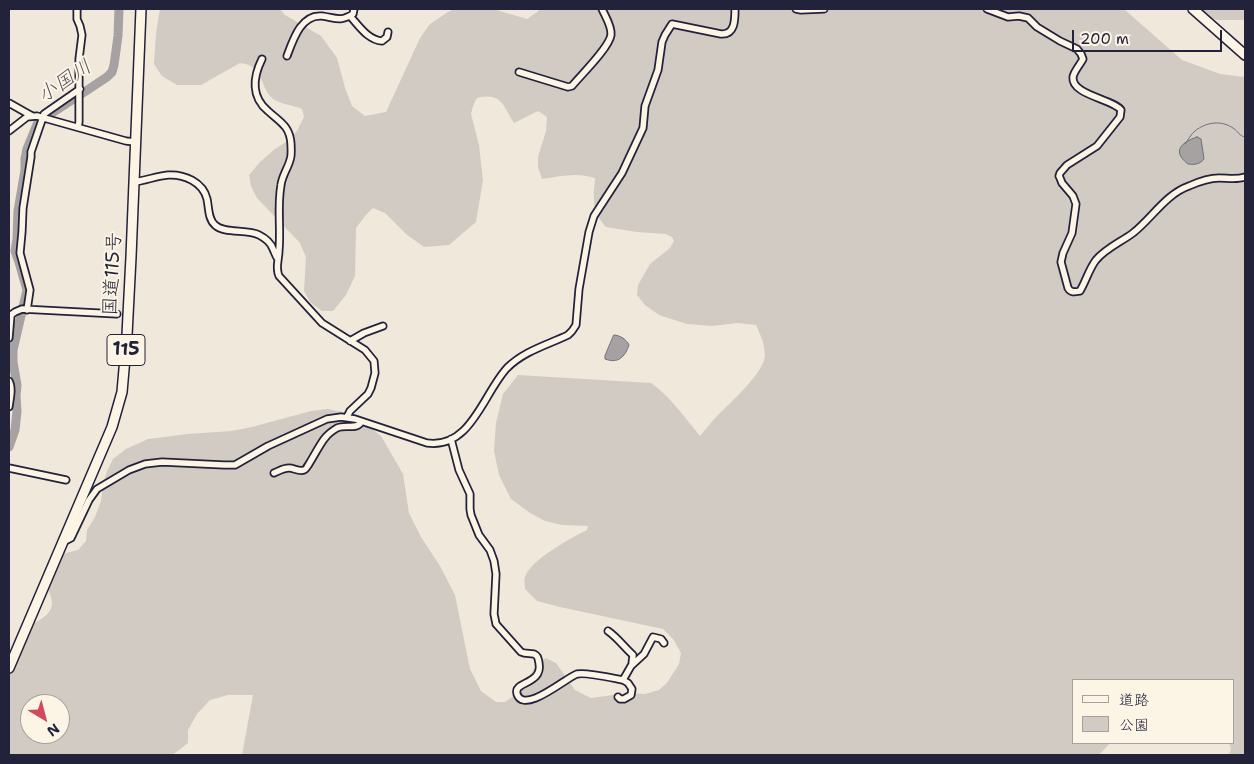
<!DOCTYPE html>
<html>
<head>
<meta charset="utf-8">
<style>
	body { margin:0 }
	#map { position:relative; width:1254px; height:764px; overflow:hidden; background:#efe8db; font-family:"Shantell Sans","Klee One",sans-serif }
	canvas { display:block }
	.frame { position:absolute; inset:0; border:10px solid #22223b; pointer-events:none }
	.legend { position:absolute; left:1072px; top:679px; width:162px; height:65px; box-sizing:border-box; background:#fcf5e5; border:1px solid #a5a1a1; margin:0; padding:6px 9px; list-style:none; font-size:15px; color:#22223b }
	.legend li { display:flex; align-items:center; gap:10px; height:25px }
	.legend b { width:25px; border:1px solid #a5a1a1 }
	.north { position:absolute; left:20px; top:694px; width:50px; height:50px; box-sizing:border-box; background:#fcf5e5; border:1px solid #a5a1a1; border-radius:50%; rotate:143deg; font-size:14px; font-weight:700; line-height:20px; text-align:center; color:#22223b }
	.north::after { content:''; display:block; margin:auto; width:18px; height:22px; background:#d1495b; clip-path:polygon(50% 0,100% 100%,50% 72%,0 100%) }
	.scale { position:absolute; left:1072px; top:30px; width:150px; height:22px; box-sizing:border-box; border:2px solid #22223b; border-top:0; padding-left:6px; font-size:15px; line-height:18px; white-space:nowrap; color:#22223b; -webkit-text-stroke:4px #fcf5e5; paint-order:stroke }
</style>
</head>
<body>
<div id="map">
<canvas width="1254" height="764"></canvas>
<div class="frame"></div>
<ul class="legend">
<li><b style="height:6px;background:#fcf5e5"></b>道路</li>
<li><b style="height:14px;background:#d1cbc3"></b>公園</li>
</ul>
<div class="north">N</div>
<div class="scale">200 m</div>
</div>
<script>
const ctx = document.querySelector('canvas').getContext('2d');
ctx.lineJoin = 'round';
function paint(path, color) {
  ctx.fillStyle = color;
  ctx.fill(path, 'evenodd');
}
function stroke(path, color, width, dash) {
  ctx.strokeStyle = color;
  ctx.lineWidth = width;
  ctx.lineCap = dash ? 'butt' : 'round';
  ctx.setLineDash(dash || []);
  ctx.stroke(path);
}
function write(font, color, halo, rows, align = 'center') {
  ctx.font = font + ' "Shantell Sans","Klee One",sans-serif';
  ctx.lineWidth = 4;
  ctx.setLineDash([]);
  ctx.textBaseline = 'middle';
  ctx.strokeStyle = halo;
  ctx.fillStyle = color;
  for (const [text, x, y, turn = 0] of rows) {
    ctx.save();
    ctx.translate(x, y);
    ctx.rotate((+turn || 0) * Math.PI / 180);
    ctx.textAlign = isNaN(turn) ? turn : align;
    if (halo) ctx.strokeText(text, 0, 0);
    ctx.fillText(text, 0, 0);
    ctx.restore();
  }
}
const green = new Path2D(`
	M160,9H280L285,15L321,36L337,58L345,88L352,106L365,116L386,112L420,38L430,24L448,12L454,9H493L527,19L537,12L540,9H1124L1182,60L1220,74L1245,77V755H1229L1231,749L1229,743H1233V680H1073V743H1110L1099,755H242L253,695H228L210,700L197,714L188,730V743L175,753L172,755H9V675L27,627C36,622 52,616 52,603C52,598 49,591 47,587L62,554L78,550L86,541L87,530L95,517L101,501L103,484L107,471L113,459L126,449L148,439L188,434L231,431L252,427L311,411L328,409L352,414L381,436L403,474L409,513L421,537L440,566L455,595L470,669L481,691L496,702H505L518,693L538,663L546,658L556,663L575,690L591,698L628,693L645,694L659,690L667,683L679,664L681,653L673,639L663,629L560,607L537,601L525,589C525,586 524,580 525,577C530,560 571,538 587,530L588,526L562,525L545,521L530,513L511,499L499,475L494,451L496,423L503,394L518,375L651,383C670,396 685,418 700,436C706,429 711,422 718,415C730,403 765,372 765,355C765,344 760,334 756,325L737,323L712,326L687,324L659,315L645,305L637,295L638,285L650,264L670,248L674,241L672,237L666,234L637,232L606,227C598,218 594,211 594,198C593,191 595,186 595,178C577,172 560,176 542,179L538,167V157L546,131L547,117L538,111L514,123C503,106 502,92 477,98L473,106L471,114L479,145L483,180L476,222L449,245L424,247L406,234L385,213L373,208L365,216L356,228L355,276L346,295L333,311H322L310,302L304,291L306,257L300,243L257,198L251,186L249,175L260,162L275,149L286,142L297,131L304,117L302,109C295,106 278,103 273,99C258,85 265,66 240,63L201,85H177L162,76L154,64L156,33ZM30,704H60V734H30Z
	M1188,9H1245V18L1243,20H1217Z`);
const water = new Path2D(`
	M1197,137L1201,139L1204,159C1200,164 1195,165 1188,164C1171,151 1182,142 1197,137Z
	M614,335C620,335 627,340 629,345C625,357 618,364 605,359V356Z`);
const stream = new Path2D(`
	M1185,144C1188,140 1191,134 1195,131C1206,122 1221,120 1233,128C1238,131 1239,136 1245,137`);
const river = new Path2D(`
	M9,447L15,430L17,411L16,396L17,385L13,362V350L27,290L19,262L15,251L17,239L18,211L25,170V159L27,149L38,122L89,89L107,77L112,72L114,65L118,36L119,9`);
const minor = new Path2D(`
	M77,9V19L80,26L82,35L79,59V122L78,127
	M796,9L801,10L824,9
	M987,9L1008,17L1019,16L1028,18L1037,27L1060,41L1077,49L1081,54L1083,59C1080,65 1074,71 1073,77C1071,95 1113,99 1121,110L1120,117L1097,146L1067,165L1060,173L1059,176L1060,178L1062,183L1073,196L1076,204L1072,233L1063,253L1061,262L1068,288C1071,293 1075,292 1080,291C1086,281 1089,269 1096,260C1106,248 1121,242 1133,233C1152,218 1166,194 1189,186C1198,182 1209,178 1219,178C1228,178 1236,180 1245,177
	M350,16C359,26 368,40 382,41L387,37L388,32
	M287,56C293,40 301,14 322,16C336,18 340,22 353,14L354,9
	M262,59C253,77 251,97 268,111C280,122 290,126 291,144C291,149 292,155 290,160C288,168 282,176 281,185C277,206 281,229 279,250C279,260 275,267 279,276L322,323L365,350L374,361L375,373L371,388L368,394L350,411L347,417
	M519,72L568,87L572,86C581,75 609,48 611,35C612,26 605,16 602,9
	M9,103L32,116
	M9,131L27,117L37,116L126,141L135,142
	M133,182C145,181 156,176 168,175C184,174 203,182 207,199C209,208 208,219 215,225C224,234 247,229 259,235C265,238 271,243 273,249C275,253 275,255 278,259
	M27,310L30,290L20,253L22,232L23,208L31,157V152L44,114L80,89
	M9,338L11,315L15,312L22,309L117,314
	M350,341L364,333L383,326
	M9,381C13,388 10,399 9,407
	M451,439L459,470L470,494V509L471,515L479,535L490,550L494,561L496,574L494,614L496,624L521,652L524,653L534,654C538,656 538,658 539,663C543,685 513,681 517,694C524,715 567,677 577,674C586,672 612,678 623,680L628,683L632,689L631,695L624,699H620L618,697
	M9,468L66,480
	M274,473C279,471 283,468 289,468C294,468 299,472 304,470C307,470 320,443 325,438C328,434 332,431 337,428C345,424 357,430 361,422
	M63,542L71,538L89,500L97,489L129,470L145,464L162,462L224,465H235L268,446L327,419L341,417L355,419L427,443C471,449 483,394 507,368C524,351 547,345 568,335L572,331L576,325L579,289L589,232L594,216L622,173L643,128L645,106L658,70L662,42L665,35L672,24L721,34C735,35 735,20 735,9
	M608,631C618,638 624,647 633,655L632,664
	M623,680L631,666L644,654L653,637L661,639L664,643`);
const trunk = new Path2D(`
	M1193,9L1245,55
	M9,668L112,427L122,392L127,335L131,257L141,9`);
const shields = [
	[126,350,38]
];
const shieldNames = [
	["115",126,350]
];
const streetNames = [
	["国道115号",113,274,-87]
];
const waterNames = [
	["小国川",65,82,-34]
];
paint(green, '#d1cbc3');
paint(water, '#a6a2a2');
stroke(water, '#716f79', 1);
stroke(stream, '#716f79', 1);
stroke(river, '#a6a2a2', 9);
stroke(minor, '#22223b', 9);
stroke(trunk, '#22223b', 12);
stroke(minor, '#fcf5e5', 5.5);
stroke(trunk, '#fcf5e5', 9);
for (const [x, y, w] of shields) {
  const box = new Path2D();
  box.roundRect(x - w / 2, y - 15.5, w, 31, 4);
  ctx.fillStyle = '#fcf5e5';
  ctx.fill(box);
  stroke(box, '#22223b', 1);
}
write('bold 18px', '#22223b', null, shieldNames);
write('19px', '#22223b', '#fcf5e5', streetNames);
write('italic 20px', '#575564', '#fcf5e5', waterNames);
</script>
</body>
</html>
